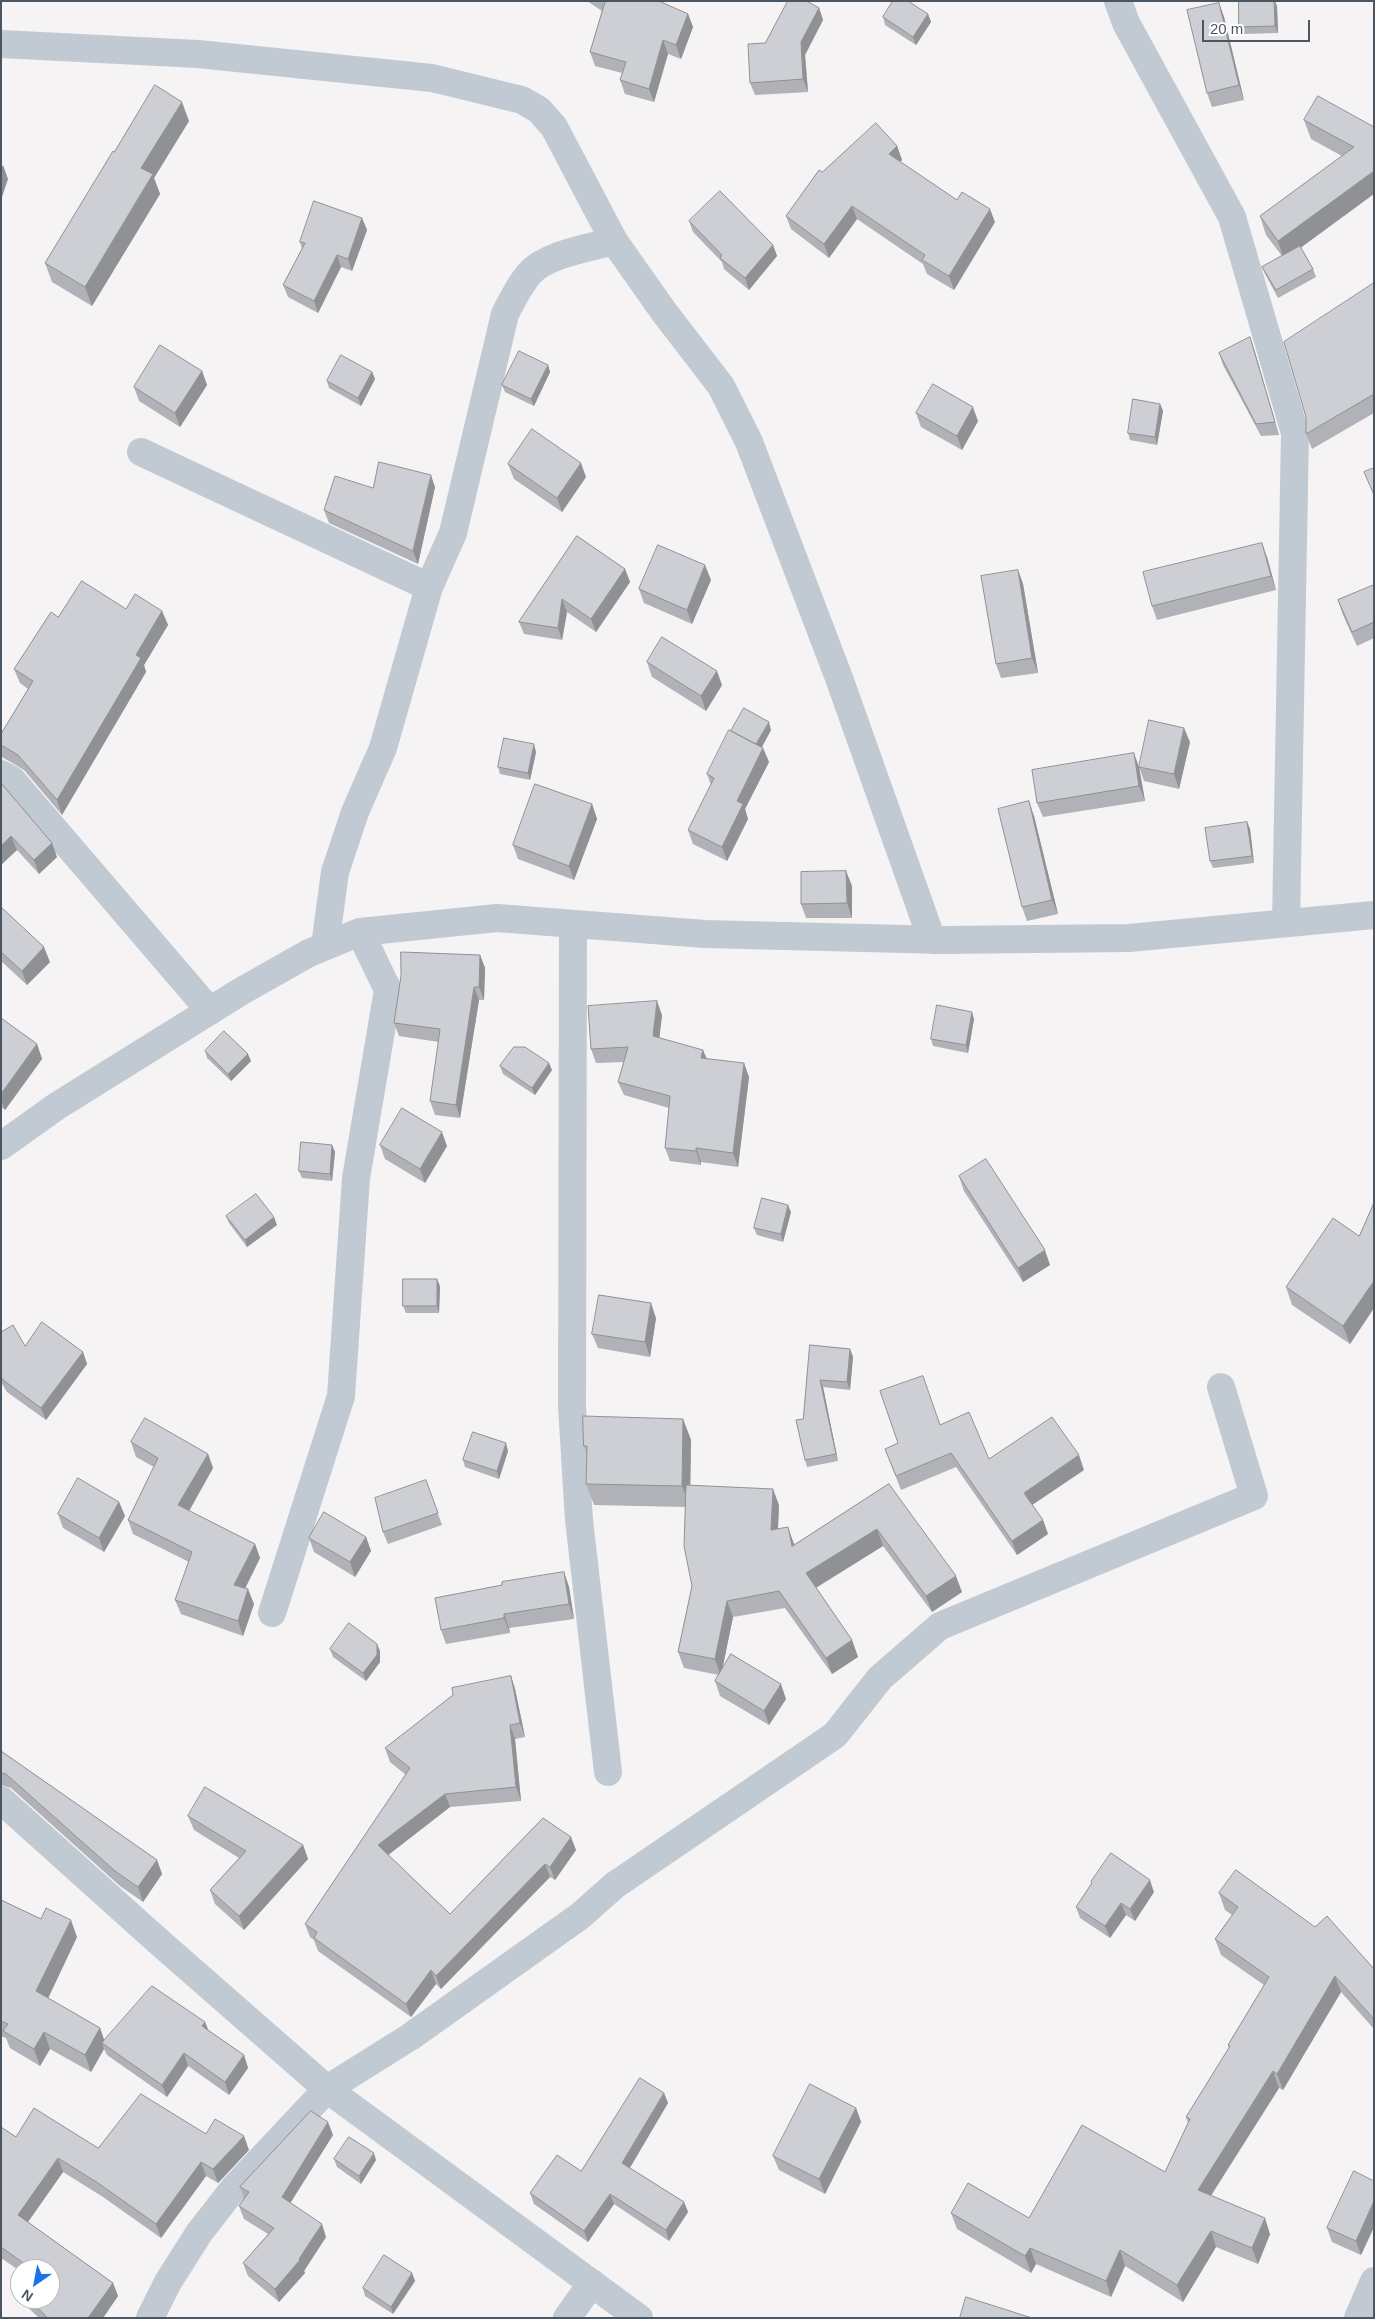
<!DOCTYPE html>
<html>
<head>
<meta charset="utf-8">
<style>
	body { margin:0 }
	#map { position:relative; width:1375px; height:2319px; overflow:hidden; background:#f5f3f3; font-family:Helvetica,sans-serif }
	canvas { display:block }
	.frame { position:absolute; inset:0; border:2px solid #4a5661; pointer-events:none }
	.north { position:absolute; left:10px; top:2259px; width:50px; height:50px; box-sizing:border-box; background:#fff; border:1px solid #b7bbc0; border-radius:50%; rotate:213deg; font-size:14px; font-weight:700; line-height:20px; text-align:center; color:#4a5661 }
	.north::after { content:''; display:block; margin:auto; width:18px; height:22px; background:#1a73e8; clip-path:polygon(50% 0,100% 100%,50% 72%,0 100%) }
	.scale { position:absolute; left:1202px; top:20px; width:108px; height:22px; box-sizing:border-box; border:2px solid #4a5661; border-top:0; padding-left:6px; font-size:15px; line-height:18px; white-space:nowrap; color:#4a5661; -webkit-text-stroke:4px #fff; paint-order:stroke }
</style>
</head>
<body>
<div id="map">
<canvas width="1375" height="2319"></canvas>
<div class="frame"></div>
<div class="north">N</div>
<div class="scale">20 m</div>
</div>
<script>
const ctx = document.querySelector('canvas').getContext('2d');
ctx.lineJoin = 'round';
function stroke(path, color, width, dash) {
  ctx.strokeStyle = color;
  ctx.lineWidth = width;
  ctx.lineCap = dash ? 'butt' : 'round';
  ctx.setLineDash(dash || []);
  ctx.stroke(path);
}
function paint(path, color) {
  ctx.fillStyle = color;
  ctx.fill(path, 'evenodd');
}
const minor = new Path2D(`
	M1118,1L1126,23L1232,217L1295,433L1286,923
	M1,44L198,54L432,78L522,100L539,110L554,127L614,241
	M141,452L429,587
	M1,774L12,780L210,1011
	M573,924L572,1407L579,1520L608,1772
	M325,946L335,872L355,812L383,748L429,587L453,533L505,314C512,300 519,286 529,274C546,254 589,248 614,241L664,312L721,386L749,442L839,678L932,940
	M1,1146L57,1106L240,992L309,953L360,932L497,918L705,934L944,940L1129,938L1374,915
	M272,1613L341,1396L356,1178L388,990L360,932
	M1,1800L158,1941L327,2089L639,2318
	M150,2318L168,2282L199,2233L234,2188L327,2089L410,2037L580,1916L615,1885L835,1735L880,1678L940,1626L1254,1496L1221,1387
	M567,2318L592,2283
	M1358,2318L1374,2281`);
const wall = new Path2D(`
	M587,1H659L688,14L693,27L681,59L668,54L654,102L625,94L620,80L622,73L595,66L590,52L602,11Z
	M1219,3L1224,17L1244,100L1212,107L1207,93Z
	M1277,6L1278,33L1242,34L1239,27Z
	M819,8L823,20L805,55L808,92L755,95L750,83L765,43Z
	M928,14L931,22L916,45L885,25L883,17Z
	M1304,120L1374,127L1301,248L1313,269L1316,277L1278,298L1265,274L1262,267L1282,256L1266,235L1260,216L1342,156L1311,139Z
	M189,121L154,178L160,194L92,306L52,282L45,263L114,152Z
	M897,146L902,160L900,162L957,200L995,222L954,290L927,274L923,264L857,219L829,258L791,229L786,216L822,172Z
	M362,218L367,230L352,271L341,267L318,313L288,297L283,285L302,249L300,242Z
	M689,221L773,245L777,256L749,290L724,269L722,262L693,232Z
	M1374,283V413L1312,449L1306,434Z
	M1254,349L1279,435L1261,436L1223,365L1219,353Z
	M548,365L550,372L534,406L505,392L502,385Z
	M202,371L207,385L180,427L139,401L134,387Z
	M372,372L375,379L361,406L329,388L327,381Z
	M1160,404L1163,411L1157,445L1130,440L1128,433Z
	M916,413L978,421L962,450L921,427Z
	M508,464L586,477L562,512L514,479Z
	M435,487L418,564L329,523L324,510L373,488Z
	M577,536L625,569L630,582L596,632L567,612L562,640L524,634L519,622Z
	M1267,557L1276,590L1157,620L1152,606Z
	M1018,570L1023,584L1038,673L1001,678L996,664Z
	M711,580L692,624L644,603L639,589Z
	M1374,585V638L1357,646L1343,615L1338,600Z
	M162,611L168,625L144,665L146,672L62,815L24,770L2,757L1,755V734L28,689L20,683L14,669L58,617Z
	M647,662L722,685L706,711L652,677Z
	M771,730L762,747L769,762L745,809L748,819L727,861L693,844L688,830L711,785L707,774L731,731Z
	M1190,742L1179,789L1144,781L1139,767Z
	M536,752L530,780L500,774L498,767Z
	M1139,767L1145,801L1043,817L1037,803Z
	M1,783L52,843L57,857L39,874L17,850L1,865Z
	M592,804L597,819L574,880L518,859L513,845Z
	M1034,816L1058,914L1027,921L1022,907Z
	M1247,822L1250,829L1254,863L1213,868L1210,861Z
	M846,871L852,886V918H806L801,904Z
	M1,907L50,962L27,985L1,961Z
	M480,955L485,968L484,1000H479L460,1118L435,1115L430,1101L439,1042L399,1036L394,1023Z
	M662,1015L659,1038L749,1077L738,1167L701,1162V1165L670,1161L665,1148L669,1108L624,1095L618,1082L624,1062L596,1063L591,1049Z
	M1,1018L37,1044L42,1059L5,1110L1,1107Z
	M974,1019L968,1053L933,1046L931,1039Z
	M205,1051L251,1061L231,1081L207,1058Z
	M500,1066L552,1070L535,1095L503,1074Z
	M332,1145L335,1152L332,1181L302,1178L299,1171Z
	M380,1145L447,1146L425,1183L385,1159Z
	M959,1176L1050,1265L1023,1282L964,1191Z
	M1374,1203V1308L1350,1344L1292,1305L1286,1287L1359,1236Z
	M791,1212L783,1242L757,1235L754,1228Z
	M226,1216L277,1225L247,1247L229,1223Z
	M440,1286L439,1313H406L403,1306Z
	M656,1318L650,1357L598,1348L592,1334Z
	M1,1332L25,1346L83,1352L87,1364L46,1420L7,1392L1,1382Z
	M810,1345L850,1349L853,1357L850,1390L823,1387L838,1461L807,1467L805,1460L803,1419Z
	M683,1419L691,1440L690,1485L779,1505L778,1529L795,1544L889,1484L962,1592L932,1612L883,1546L816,1588L852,1640L858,1657L832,1674L785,1608L733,1617L722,1669L786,1699L769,1725L720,1696L715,1681L719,1675L684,1668L678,1652L692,1586L685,1507L594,1505L586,1484L587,1455L584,1446Z
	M940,1425L989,1459L1084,1470L1032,1505L1043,1520L1048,1534L1017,1555L956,1467L901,1490L885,1449Z
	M131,1442L208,1454L213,1468L189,1511L255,1544L260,1558L245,1588L254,1604L243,1636L181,1614L175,1600L189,1562L133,1534L128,1520L154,1467L136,1457Z
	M508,1451L499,1479L465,1467L463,1460Z
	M426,1480L442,1525L388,1544L383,1532Z
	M119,1502L125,1516L104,1552L63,1528L58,1514Z
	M366,1537L371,1551L355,1577L314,1552L309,1538Z
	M564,1572L569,1587L574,1619L509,1628L510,1633L446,1644L441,1630Z
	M330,1649L380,1651V1662L366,1681L333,1657Z
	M511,1676L515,1689L525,1737L515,1739L521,1801L450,1807L388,1855L450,1914L543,1818L576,1850L555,1880L550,1877L441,1989L436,1984L411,2017L318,1951L314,1940L310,1937L305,1924L406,1775L390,1762L385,1748Z
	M1,1751L157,1860L162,1874L143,1902L120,1886L11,1788L1,1785Z
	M188,1816L303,1845L308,1859L244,1930L215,1904L210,1890L239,1858L194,1830Z
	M1091,1882L1154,1892L1135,1921L1126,1915L1110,1938L1080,1918L1076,1907L1091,1884Z
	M1219,1893L1374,1969V2029L1341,1992L1283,2090L1279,2088L1211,2196L1270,2234L1258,2264L1216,2247L1183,2302L1125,2266L1111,2297L1036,2264L1031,2273L957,2229L951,2213L1029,2218L1165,2172L1188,2123L1186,2117L1229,2048L1228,2045L1264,1985L1221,1955L1215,1939L1232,1915L1225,1910Z
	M1,1900L77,1937L48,1998L100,2028L104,2040L205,2022L208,2030L244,2055L248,2068L229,2095L188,2066L167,2097L107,2055L104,2049L91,2072L50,2049L40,2066L10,2048L6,2038L1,2036Z
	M664,2093L668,2103L630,2168L684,2202L688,2212L669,2241L614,2204L588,2242L534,2204L530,2193L581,2171Z
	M856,2108L861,2122L825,2194L779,2170L773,2156Z
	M1,2127L16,2137L98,2148L249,2150L218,2183L206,2176L161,2238L103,2197L63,2172L28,2222L113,2283L118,2296L103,2318H39L21,2301L16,2287L20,2283V2299H50V2269H20V2271L1,2258Z
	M333,2135L290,2203L326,2237L304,2271L305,2273L279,2302L248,2276L243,2263L268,2234L244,2219L239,2206L244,2198L240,2187Z
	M334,2159L376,2160L361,2184L337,2167Z
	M1374,2181V2227L1361,2255L1332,2242L1327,2228Z
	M412,2273L415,2281L393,2314L365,2296L363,2288Z`);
const shadedWall = new Path2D(`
	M1274,1H1275L1277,6L1278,33L1275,26Z
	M1219,3L1224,17L1244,100L1239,85Z
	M819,8L823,20L805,55L808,92L803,79L801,42Z
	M688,14L693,27L681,59L676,45Z
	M928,14L931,22L916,45L913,37Z
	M663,40L668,54L654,102L649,89Z
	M182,102L189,121L154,178L160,194L92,306L85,287L141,168Z
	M897,146L902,160L894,167L889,154Z
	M3,165L8,179L1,200V169Z
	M1374,171V194L1284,260L1278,241Z
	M852,206L857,219L829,258L824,244Z
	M990,209L995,222L954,290L949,276Z
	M362,218L367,230L352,271L348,259Z
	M773,245L777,256L749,290L745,278Z
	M337,255L341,267L318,313L314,301Z
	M1250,337L1254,349L1279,435L1275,422Z
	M548,365L550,372L534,406L531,399Z
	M202,371L207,385L180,427L175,413Z
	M372,372L375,379L361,406L358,398Z
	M1160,404L1163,411L1157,445L1155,437Z
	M973,407L978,421L962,450L957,436Z
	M581,463L586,477L562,512L557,498Z
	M431,475L435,487L418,564L413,551Z
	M1262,543L1267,557L1276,590L1271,576Z
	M705,565L711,580L692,624L687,610Z
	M625,569L630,582L596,632L591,619Z
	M1018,570L1023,584L1038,673L1032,658Z
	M562,599L567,612L562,640L558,628Z
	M162,611L168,625L144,665L146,672L62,815L57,800L136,655Z
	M717,671L722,685L706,711L701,696Z
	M769,722L771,730L758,754L755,747Z
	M1184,728L1190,742L1179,789L1174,774Z
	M534,744L536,752L530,780L528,773Z
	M763,748L769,762L745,809L748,819L727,861L722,847L737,801Z
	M1134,753L1139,767L1145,801L1139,786Z
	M1029,801L1034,816L1058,914L1052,900Z
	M592,804L597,819L574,880L569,866Z
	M1247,822L1250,829L1254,863L1252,856Z
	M11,836L17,850L1,865V846Z
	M52,843L57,857L39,874L34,860Z
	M846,871L852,886V918L847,903Z
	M44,947L50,962L27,985L22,971Z
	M480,955L485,968L484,1000L479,987Z
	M474,987L479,1000L460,1118L456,1105Z
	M657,1001L662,1015L658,1050L653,1036Z
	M972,1012L974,1019L968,1053L966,1045Z
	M37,1044L42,1059L5,1110L1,1099V1094Z
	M703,1050L709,1064L701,1058Z
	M248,1054L251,1061L231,1081L228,1074Z
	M549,1063L552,1070L535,1095L532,1088Z
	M744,1063L749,1077L738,1167L733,1153Z
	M442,1132L447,1146L425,1183L420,1169Z
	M332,1145L335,1152L332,1181L330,1174Z
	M696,1148L701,1162V1165L696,1151Z
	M788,1205L791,1212L783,1242L781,1234Z
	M274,1217L277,1225L247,1247L245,1240Z
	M1045,1250L1050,1265L1023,1282L1018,1268Z
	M437,1279L440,1286L439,1313L437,1306Z
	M1374,1281V1308L1350,1344L1343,1326Z
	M651,1303L656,1318L650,1357L645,1342Z
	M850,1349L853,1357L850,1390L847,1382Z
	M83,1352L87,1364L46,1420L41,1408Z
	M820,1380L823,1387L838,1461L836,1454Z
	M683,1419L691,1440L690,1507L682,1486Z
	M506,1443L508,1451L499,1479L497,1471Z
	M208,1454L213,1468L184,1520L178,1505Z
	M1079,1455L1084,1470L1029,1507L1024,1493Z
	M773,1489L779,1505L777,1547L771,1530Z
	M119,1502L125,1516L104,1552L99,1538Z
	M1043,1520L1048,1534L1017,1555L1012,1541Z
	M788,1527L794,1544L792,1546Z
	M877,1529L883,1546L812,1590L806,1573Z
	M366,1537L371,1551L355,1577L350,1562Z
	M255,1544L260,1558L240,1599L234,1585Z
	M564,1572L569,1587L574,1619L569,1604Z
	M956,1576L962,1592L932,1612L926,1596Z
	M248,1589L254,1604L243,1636L238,1621Z
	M727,1601L733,1617L721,1676L715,1659Z
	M504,1614L509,1628L510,1633L504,1618Z
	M852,1640L858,1657L832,1674L826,1658Z
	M377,1644L380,1651V1662L366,1681L363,1673Z
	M511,1676L515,1689L525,1737L520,1723Z
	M781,1684L786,1699L769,1725L764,1711Z
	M510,1725L515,1739L521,1801L516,1787Z
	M445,1794L450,1807L383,1859L378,1845Z
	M571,1837L576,1850L555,1880L550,1867Z
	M303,1845L308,1859L244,1930L239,1916Z
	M157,1860L162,1874L143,1902L138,1887Z
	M545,1864L550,1877L441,1989L436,1976Z
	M1150,1880L1154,1892L1135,1921L1130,1909Z
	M1121,1903L1126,1915L1110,1938L1105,1926Z
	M71,1920L77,1937L43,2009L36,1991Z
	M431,1970L436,1984L411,2017L406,2004Z
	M1335,1976L1341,1992L1283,2090L1277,2074Z
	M205,2022L210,2034L202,2026Z
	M100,2028L106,2045L102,2043L104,2049L91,2072L85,2055Z
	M44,2032L50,2049L40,2066L34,2049Z
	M184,2053L188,2066L167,2097L162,2085Z
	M244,2055L248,2068L229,2095L225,2082Z
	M1273,2071L1279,2088L1204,2206L1198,2190Z
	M664,2093L668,2103L626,2174L622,2163Z
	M856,2108L861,2122L825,2194L819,2179Z
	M328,2122L333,2135L286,2210L282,2197Z
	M244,2136L249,2150L218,2183L213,2169Z
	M374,2153L376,2160L361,2184L359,2176Z
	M58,2158L63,2172L23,2229L18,2215Z
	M201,2162L206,2176L161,2238L156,2224Z
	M610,2194L614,2204L588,2242L584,2231Z
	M1374,2201V2227L1361,2255L1356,2241Z
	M684,2202L688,2212L669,2241L666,2230Z
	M1265,2218L1270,2234L1258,2264L1252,2248Z
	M322,2224L326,2237L304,2271L305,2273L279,2302L275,2289L299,2259Z
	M1211,2231L1216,2247L1183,2302L1177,2285Z
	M1030,2248L1036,2264L1031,2273L1025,2256Z
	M1120,2250L1125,2266L1111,2297L1106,2281Z
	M412,2273L415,2281L393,2314L391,2307Z
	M113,2283L118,2296L103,2318H88Z`);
const building = new Path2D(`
	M604,1H659L688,14L676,45L663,40L649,89L620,80L626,62L590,52L605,2Z
	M788,1H807L819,8L801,42L803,79L750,83L748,44L765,43Z
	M893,1H908L928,14L913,37L883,17Z
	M1239,1H1274L1275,26L1239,27Z
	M1219,3L1239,85L1207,93L1187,10Z
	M155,85L182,102L141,168L153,174L85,287L45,263L113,151L114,152Z
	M1318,96L1374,127V171L1278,241L1260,216L1354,147L1304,120Z
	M876,123L897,146L889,154L957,200L962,192L990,209L949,276L922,260L925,255L852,206L824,244L786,216L819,170L822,172Z
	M720,191L773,245L745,278L720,258L722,255L689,221Z
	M314,201L362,218L348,259L337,255L314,301L283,285L305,243L300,242Z
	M1300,246L1313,269L1276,290L1262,267Z
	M1374,283V394L1306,434V417L1284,342Z
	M1250,337L1275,422L1256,424L1219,353Z
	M160,345L202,371L175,413L134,387Z
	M519,351L548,365L531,399L502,385Z
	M341,355L372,372L358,398L327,381Z
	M933,384L973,407L957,436L916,413Z
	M1133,399L1160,404L1155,437L1128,433Z
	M532,429L581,463L557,498L508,464Z
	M379,462L431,475L413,551L324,510L335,476L373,488Z
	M1374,468V495L1364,472Z
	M577,536L625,569L591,619L562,599L558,628L519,622Z
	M1262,543L1271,576L1152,606L1143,572Z
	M658,545L705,565L687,610L639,589Z
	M1018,570L1032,658L996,664L981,576Z
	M82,581L126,609L135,594L162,611L136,655L141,658L57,800L18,755L1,745V734L33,681L14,669L51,612L58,617Z
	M1374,585V622L1352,632L1338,600Z
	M662,637L717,671L701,696L647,662Z
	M744,708L769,722L756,744L731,731Z
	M1149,720L1184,728L1174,774L1139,767Z
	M729,730L763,748L737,801L743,804L722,847L688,830L714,778L707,774Z
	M504,738L534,744L528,773L498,767Z
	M1134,753L1139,786L1037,803L1032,770Z
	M1,783L52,843L34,860L11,836L1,846Z
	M535,784L592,804L569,866L513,845Z
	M1029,801L1052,900L1022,907L998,809Z
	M1247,822L1252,856L1210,861L1205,828Z
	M846,871L847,903L801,904V872Z
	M1,907L44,947L22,971L1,952Z
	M401,952L480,955L479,987H474L456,1105L430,1101L440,1029L394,1023L401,976Z
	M657,1001L653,1036L703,1050L701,1058L744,1063L733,1153L696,1148V1151L665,1148L670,1096L618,1082L628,1047L591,1049L588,1006Z
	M937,1005L972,1012L966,1045L931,1039Z
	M1,1018L37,1044L1,1094Z
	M224,1031L248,1054L228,1074L205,1051Z
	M514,1047H525L549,1063L532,1088L500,1066Z
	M402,1108L442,1132L420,1169L380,1145Z
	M301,1142L332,1145L330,1174L299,1171Z
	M986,1159L1045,1250L1018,1268L959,1176Z
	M256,1194L274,1217L245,1240L226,1216Z
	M762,1198L788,1205L781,1234L754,1228Z
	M1374,1203V1281L1343,1326L1286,1287L1333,1218L1359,1236Z
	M403,1279H437V1306H403Z
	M599,1295L651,1303L645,1342L592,1334Z
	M42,1322L83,1352L41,1408L3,1380L1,1377V1332L13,1325L25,1346Z
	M810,1345L850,1349L847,1382L820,1380L836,1454L805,1460L796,1420L803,1419Z
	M923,1376L940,1425L969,1412L989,1459L1052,1417L1079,1455L1024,1493L1043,1520L1012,1541L951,1453L896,1476L885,1449L898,1443L880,1391Z
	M583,1416L683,1419L682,1486L586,1484L587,1446H584Z
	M145,1418L208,1454L178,1505L255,1544L234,1585L248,1589L238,1621L175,1600L192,1552L128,1520L158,1458L131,1442Z
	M473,1432L506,1443L497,1471L463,1460Z
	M78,1478L119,1502L99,1538L58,1514Z
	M426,1480L438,1513L383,1532L375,1498Z
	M889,1484L956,1576L926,1596L877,1529L806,1573L852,1640L826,1658L779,1591L727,1601L715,1659L678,1652L692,1586L684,1546L686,1485L773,1489L771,1530L788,1527L792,1546Z
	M324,1512L366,1537L350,1562L309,1538Z
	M564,1572L569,1604L504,1614V1618L441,1630L435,1598L502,1585V1582Z
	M349,1623L377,1644V1655L363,1673L330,1649Z
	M731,1654L781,1684L764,1711L715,1681Z
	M511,1676L520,1723L510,1725L516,1787L445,1794L378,1845L450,1914L543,1818L571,1837L550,1867L545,1864L436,1976L431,1970L406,2004L314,1938L317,1932L305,1924L410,1768L385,1748L453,1695L452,1688Z
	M1,1751L157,1860L138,1887L115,1871L6,1774L1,1773Z
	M205,1787L303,1845L239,1916L210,1890L246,1851L188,1816Z
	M1111,1853L1150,1880L1130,1909L1121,1903L1105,1926L1076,1907L1092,1883L1091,1882Z
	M1236,1870L1315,1927L1327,1916L1374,1969V2019L1335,1976L1277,2074L1273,2071L1198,2190L1265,2218L1252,2248L1211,2231L1177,2285L1120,2250L1106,2281L1030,2248L1025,2256L951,2213L968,2183L1029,2218L1082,2125L1165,2172L1190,2119L1186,2117L1230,2046L1228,2045L1269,1977L1215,1939L1238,1907L1219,1893Z
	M1,1900L41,1919L46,1908L71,1920L36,1991L100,2028L85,2055L44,2032L34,2049L3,2031L8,2024L1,2021Z
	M152,1986L205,2022L202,2026L244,2055L225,2082L184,2053L162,2085L102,2043Z
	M640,2078L664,2093L622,2163L684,2202L666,2230L610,2194L584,2231L530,2193L557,2155L581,2171Z
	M810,2084L856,2108L819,2179L773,2156Z
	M141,2094L206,2134L215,2119L244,2136L213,2169L201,2162L156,2224L98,2183L58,2158L18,2215L113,2283L88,2318H48L28,2299H50V2269H32L1,2247V2127L16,2137L34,2108L98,2148Z
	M311,2111L328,2122L282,2197L322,2224L299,2259L300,2260L275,2289L243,2263L274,2228L239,2206L249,2192L240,2187Z
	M349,2137L374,2153L359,2176L334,2159Z
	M1354,2171L1374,2181V2201L1356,2241L1327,2228Z
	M384,2255L412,2273L391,2307L363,2288Z
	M20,2283V2291L16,2287Z
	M966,2297L1032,2318H960Z`);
stroke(minor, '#c1cad2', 28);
paint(wall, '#b0b2b7');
paint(shadedWall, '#909195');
paint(building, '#cdcfd5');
stroke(building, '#909195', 1);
</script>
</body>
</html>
